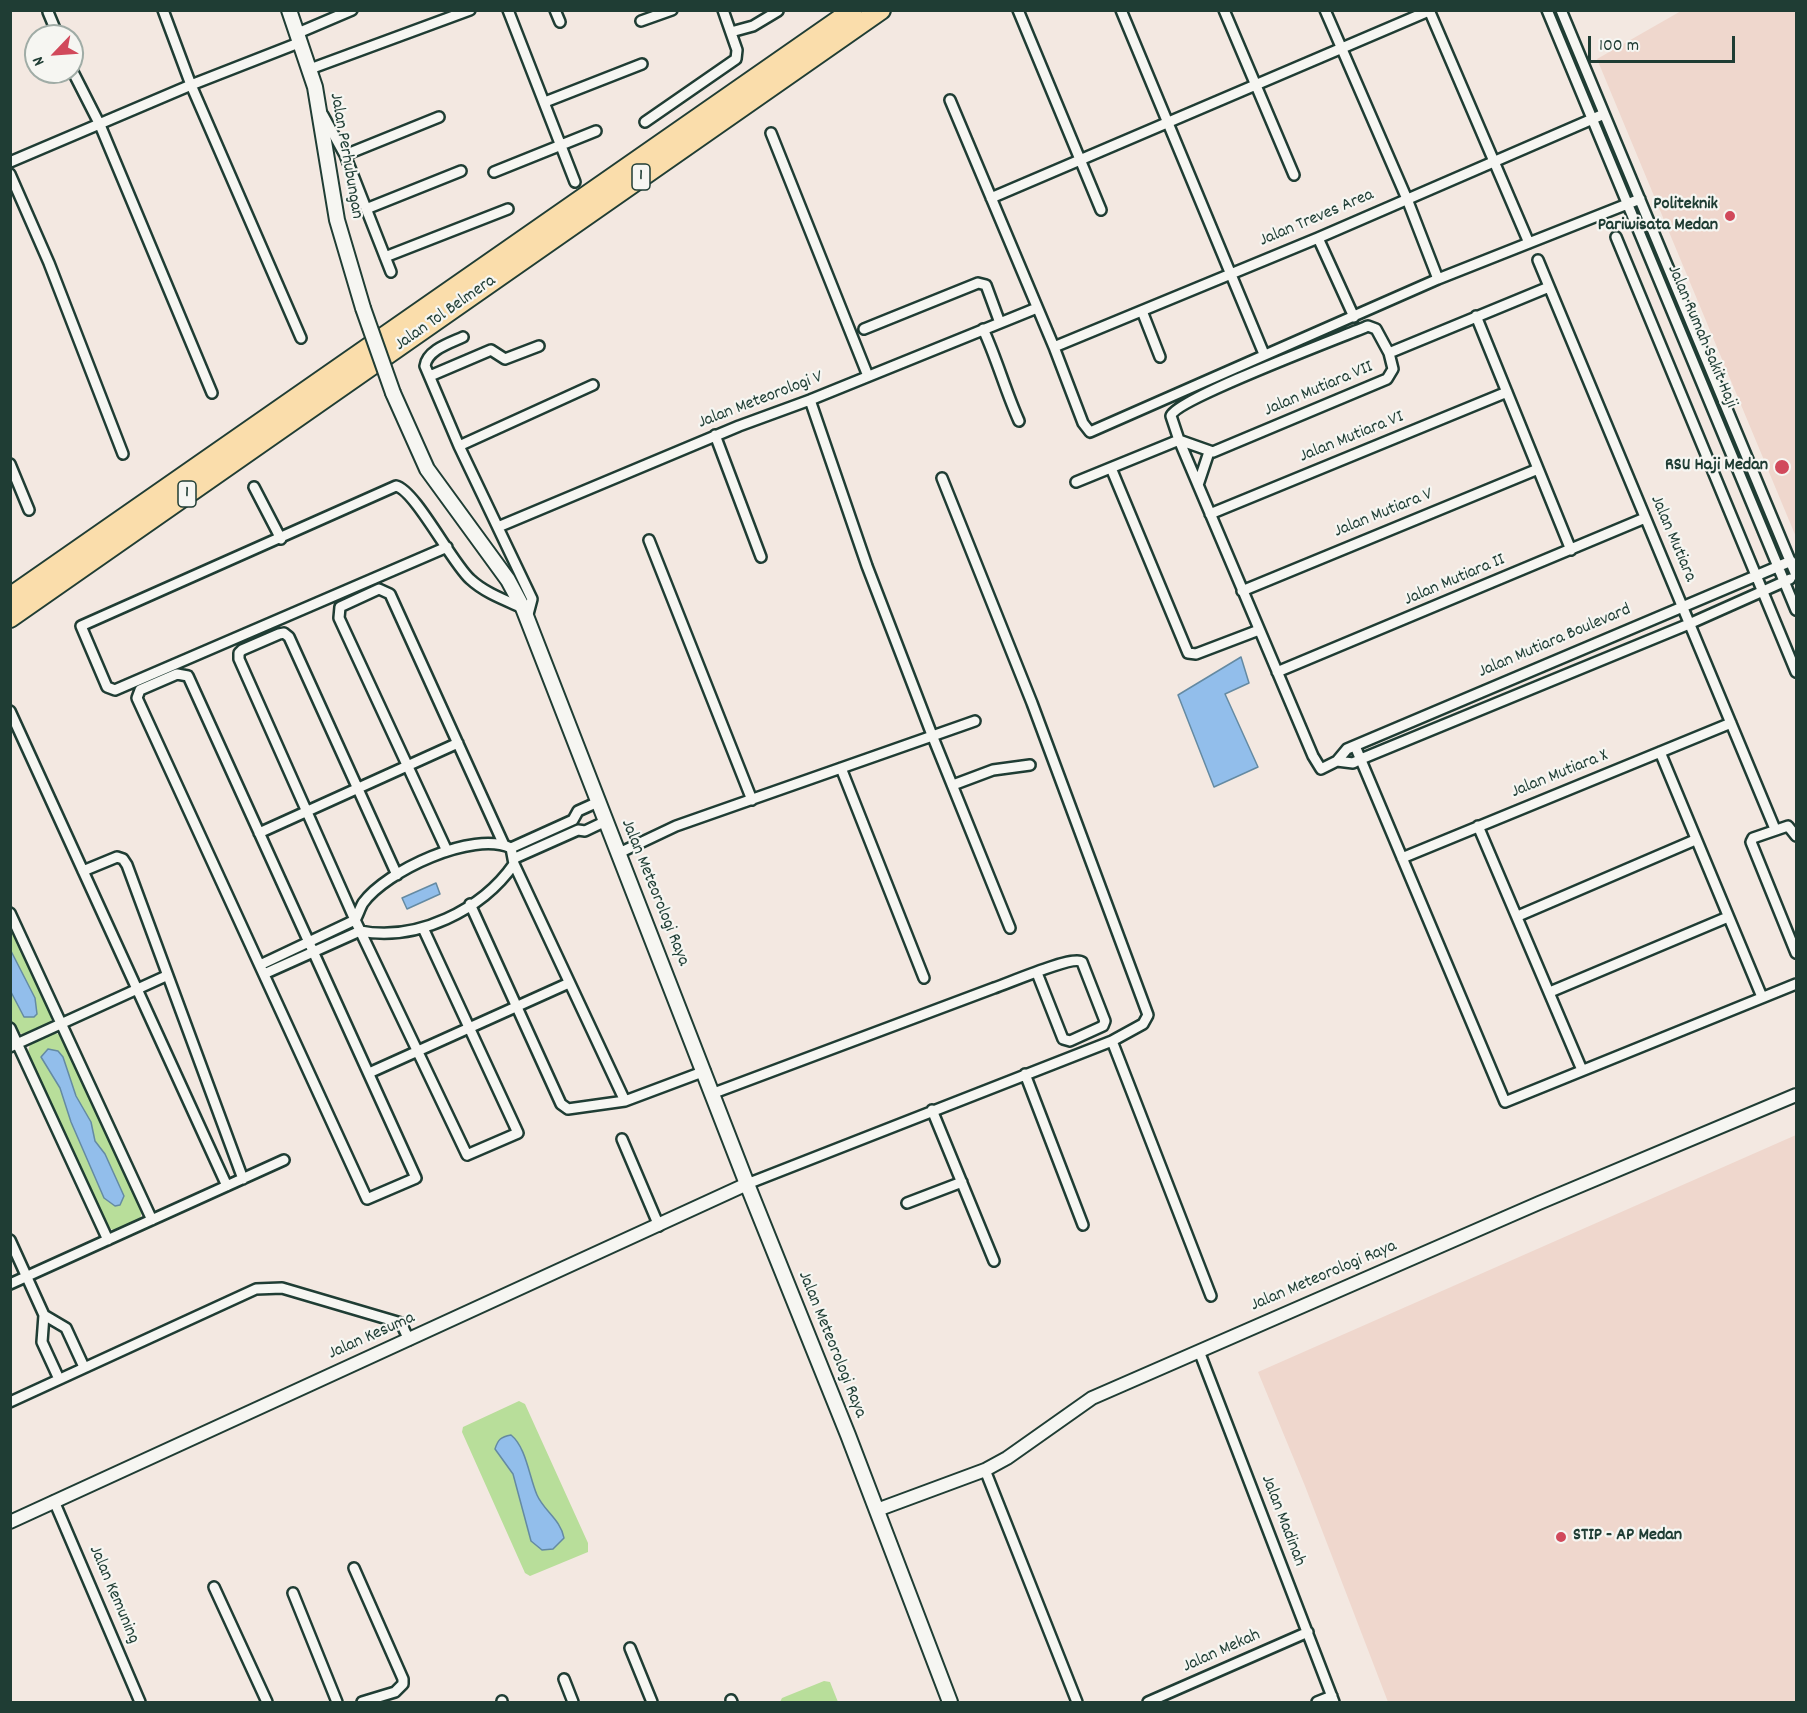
<!DOCTYPE html>
<html>
<head>
<meta charset="utf-8">
<style>
	body { margin:0 }
	#map { position:relative; width:1807px; height:1713px; overflow:hidden; background:#f3e8e1; font-family:Dekko,sans-serif }
	canvas { display:block }
	.frame { position:absolute; inset:0; border:12px solid #1f3d34; pointer-events:none }
	.north { position:absolute; left:24px; top:24px; width:60px; height:60px; box-sizing:border-box; background:#f6f6f2; border:2px solid #a0aca6; border-radius:50%; rotate:245deg; font-size:16px; font-weight:700; line-height:24px; text-align:center; color:#1f3d34 }
	.north::after { content:''; display:block; margin:auto; width:21px; height:27px; background:#d1495b; clip-path:polygon(50% 0,100% 100%,50% 72%,0 100%) }
	.scale { position:absolute; left:1588px; top:36px; width:147px; height:27px; box-sizing:border-box; border:3px solid #1f3d34; border-top:0; padding-left:8px; font-size:18px; line-height:21px; white-space:nowrap; color:#1f3d34; -webkit-text-stroke:4px #f6f6f2; paint-order:stroke }
</style>
</head>
<body>
<div id="map">
<canvas width="1807" height="1713"></canvas>
<div class="frame"></div>
<div class="north">N</div>
<div class="scale">100 m</div>
</div>
<script>
const ctx = document.querySelector('canvas').getContext('2d');
ctx.lineJoin = 'round';
function paint(path, color) {
  ctx.fillStyle = color;
  ctx.fill(path, 'evenodd');
}
function stroke(path, color, width, dash) {
  ctx.strokeStyle = color;
  ctx.lineWidth = width;
  ctx.lineCap = dash ? 'butt' : 'round';
  ctx.setLineDash(dash || []);
  ctx.stroke(path);
}
function write(font, color, halo, rows, align = 'center') {
  ctx.font = font + ' Dekko,sans-serif';
  ctx.lineWidth = 4.5;
  ctx.setLineDash([]);
  ctx.textBaseline = 'middle';
  ctx.strokeStyle = halo;
  ctx.fillStyle = color;
  for (const [text, x, y, turn = 0] of rows) {
    ctx.save();
    ctx.translate(x, y);
    ctx.rotate((+turn || 0) * Math.PI / 180);
    ctx.textAlign = isNaN(turn) ? turn : align;
    if (halo) ctx.strokeText(text, 0, 0);
    ctx.fillText(text, 0, 0);
    ctx.restore();
  }
}
const built = new Path2D(`
	M1681,11H1796V537L1597,59Z
	M1796,1135V1702H1388L1305,1486L1258,1372Z`);
const green = new Path2D(`
	M10,923L53,1015L50,1023L24,1035L16,1031L11,1019Z
	M55,1033L61,1035L142,1211L140,1220L116,1231L108,1228L28,1052L30,1044Z
	M519,1401L525,1404L588,1543V1552L530,1576L525,1573L462,1432L463,1427Z
	M824,1681L830,1682L838,1702H780L782,1698Z`);
const water = new Path2D(`
	M1241,657L1249,683L1225,694L1258,767L1214,787L1178,695Z
	M436,883L440,894L407,909L402,898Z
	M11,951L35,998L37,1014L34,1017H24L11,992Z
	M48,1049L58,1051L63,1057L76,1096L91,1122L95,1141L105,1154L124,1196L120,1205L115,1206L104,1198L71,1122L60,1088L41,1057Z
	M511,1435C526,1447 529,1476 537,1495C544,1511 561,1520 564,1538L553,1549L542,1550L531,1541L513,1474L495,1449C498,1439 501,1437 511,1435Z`);
const minor = new Path2D(`
	M163,10L191,85L301,338
	M508,10L575,182
	M555,10L560,22
	M1018,10L1101,210
	M1121,10L1264,354
	M1224,10L1294,175
	M1325,10L1407,199L1438,279
	M1429,10L1529,243
	M1547,10L1796,610
	M1561,10L1796,575
	M48,12L58,36
	M641,21L672,10
	M731,32L753,26L778,11
	M298,33L352,10
	M310,69L470,10
	M72,70L100,125L212,393
	M950,100L1054,347L1083,423L1090,432L1438,279L1640,199
	M545,102L642,64
	M323,115L345,155L391,272
	M645,122L736,59L737,50L723,10
	M771,133L868,376
	M345,155L439,117
	M10,162L191,85L301,42
	M494,172L596,131
	M10,174L49,263L123,454
	M991,198L1431,10
	M366,209L461,171
	M1616,237L1796,672
	M1318,238L1354,317
	M385,257L508,209
	M1538,260L1775,829
	M1142,311L1160,357
	M1476,316L1571,550
	M864,329L978,283L986,285L1000,323
	M983,329C997,359 1005,390 1019,421
	M463,337C450,343 427,350 425,366L459,446L532,599L527,618
	M1054,347L1318,238L1604,114
	M1389,353L1549,287
	M430,376L491,350L505,359L539,346
	M810,400L867,566L932,735L1010,928
	M715,435L761,557
	M1179,440L1213,452L1387,379L1393,369L1389,353L1376,329L1368,326C1342,337 1176,399 1171,416L1179,440L1313,756L1321,769L1337,761L1347,749L1791,561
	M459,446L593,385
	M10,464L29,510
	M1111,468L1188,653L1196,654L1259,630
	M1076,482L1179,440
	M1198,485L1209,452
	M254,487L281,539
	M1210,514L1507,392
	M498,527L739,426L810,400L1037,308
	M649,540L752,800
	M447,547L115,690L107,687L81,626L396,486C415,490 452,563 470,579C485,593 505,600 523,608
	M1242,591L1538,469
	M1277,672L1645,518
	M177,674L188,676L416,1178L367,1199L137,698L140,690Z
	M10,711L227,1186
	M1355,746L1505,1102L1796,984
	M1660,752L1762,997
	M1337,761L1353,763L1361,759L1689,624L1790,579
	M841,768L924,978
	M953,785L993,770L1030,765
	M1478,826L1582,1070
	M259,833L458,743
	M1796,836L1788,826L1753,838L1751,842L1796,953
	M511,848L573,820L578,811L598,802
	M447,851L339,618L340,607L379,589L390,594L504,845
	M619,853L676,826L975,721
	M515,858L578,830L585,831L606,821
	M1402,858L1731,723
	M514,864L625,1101
	M83,871L117,857L123,859L127,865L243,1179
	M397,875L289,637L284,633L279,634L242,650L239,653V659L355,920L467,1155L518,1133L423,928
	M470,904L561,1104L568,1109L625,1101L705,1071
	M10,913L152,1220
	M1518,916L1695,840
	M260,965L355,920C358,915 360,908 363,903C386,871 473,830 511,848L514,864C482,910 417,942 360,931L264,974
	M1550,992L1728,917
	M10,1028L108,1240
	M1112,1041L1211,1296
	M10,1047L166,976
	M369,1073L569,983
	M1025,1074L1083,1225
	M714,1093L994,988C1009,983 1073,955 1082,962L1105,1021L1103,1026L1070,1041L1063,1039L1037,973
	M932,1110L994,1261
	M622,1139L659,1226
	M747,1184L1112,1041L1143,1024L1148,1015L1032,703L942,478
	M907,1203L962,1182
	M10,1240L44,1315L42,1342L59,1379
	M10,1284L284,1160
	M44,1315L66,1328L84,1367
	M1199,1351L1334,1702
	M10,1402L256,1289L282,1288L401,1323L409,1340
	M985,1470L1077,1702
	M54,1501L140,1702
	M354,1568L403,1679V1684L395,1692L362,1702
	M214,1587L267,1702
	M293,1593L337,1702
	M630,1648L652,1702
	M564,1679L573,1702
	M731,1700L732,1702
	M502,1701V1702
	M1148,1702L1308,1632
	M1317,1702L1332,1696`);
const tertiary = new Path2D(`
	M877,1510L985,1470L1007,1458L1092,1398L1539,1203L1796,1095
	M10,1522L747,1184`);
const secondary = new Path2D(`
	M289,10L315,87L337,220L363,308
	M393,393L427,469L508,580L523,608L747,1184L848,1435L950,1702`);
const motorway = new Path2D(`
	M10,597L853,10
	M10,618L881,10`);
const secondaryBridge = new Path2D(`
	M363,308L393,393`);
const markers = [
	[1730,216,6,"#d1495b"],
	[1782,467,8,"#d1495b"],
	[1561,1537,6,"#d1495b"]
];
const shields = [
	[641,177,18],
	[187,494,18]
];
const shieldNames = [
	["1",641,177],
	["1",187,494]
];
const streetNames = [
	["Jalan Perhubungan",345,156,80],
	["Jalan Treves Area",1317,219,-23],
	["Jalan Tol Belmera",446,314,-35],
	["Jalan Rumah Sakit Haji",1701,337,67],
	["Jalan Mutiara VII",1319,390,-23],
	["Jalan Meteorologi V",761,401,-21],
	["Jalan Mutiara VI",1352,438,-22],
	["Jalan Mutiara V",1384,514,-22],
	["Jalan Mutiara",1672,539,67],
	["Jalan Mutiara II",1455,581,-23],
	["Jalan Mutiara Boulevard",1555,642,-23],
	["Jalan Mutiara X",1560,775,-22],
	["Jalan Meteorologi Raya",654,893,68],
	["Jalan Meteorologi Raya",1324,1277,-23],
	["Jalan Kesuma",372,1337,-24],
	["Jalan Meteorologi Raya",831,1345,68],
	["Jalan Madinah",1282,1521,69],
	["Jalan Kemuning",113,1595,67],
	["Jalan Mekah",1222,1652,-24]
];
const poiNames = [
	["Politeknik",1718,206],
	["Pariwisata Medan",1718,227],
	["RSU Haji Medan",1768,467],
	["STIP - AP Medan",1573,1537,"left"]
];
paint(built, '#efd7cd');
paint(green, '#b8de9a');
paint(water, '#92beeb');
stroke(water, '#648aa2', 1.5);
stroke(minor, '#1f3d34', 14);
stroke(tertiary, '#1f3d34', 16);
stroke(secondary, '#1f3d34', 18);
stroke(motorway, '#1f3d34', 22);
stroke(minor, '#f6f6f2', 9);
stroke(tertiary, '#f6f6f2', 12);
stroke(secondary, '#f6f6f2', 14);
stroke(motorway, '#faddab', 18);
stroke(secondaryBridge, '#1f3d34', 18, []);
stroke(secondaryBridge, '#f6f6f2', 14);
for (const [x, y, r, color] of markers) {
  const dot = new Path2D();
  dot.arc(x, y, r, 0, 2 * Math.PI);
  ctx.fillStyle = color;
  ctx.fill(dot);
  stroke(dot, '#f6f6f2', 2);
}
for (const [x, y, w] of shields) {
  const box = new Path2D();
  box.roundRect(x - w / 2, y - 13, w, 26, 4.5);
  ctx.fillStyle = '#f6f6f2';
  ctx.fill(box);
  stroke(box, '#1f3d34', 1.5);
}
write('bold 16px', '#1f3d34', null, shieldNames);
write('18px', '#1f3d34', '#f6f6f2', streetNames);
write('bold 18px', '#1f3d34', '#f6f6f2', poiNames, 'right');
</script>
</body>
</html>
